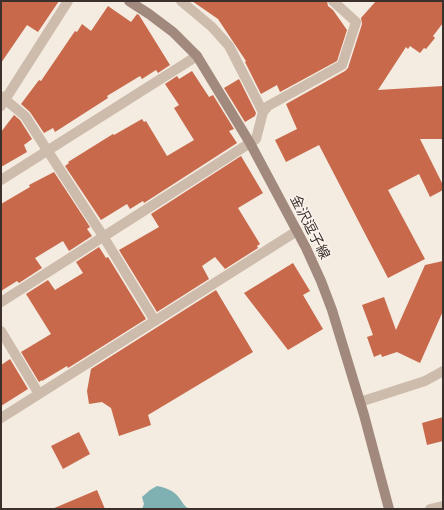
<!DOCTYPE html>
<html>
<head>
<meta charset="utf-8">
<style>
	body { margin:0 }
	#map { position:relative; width:444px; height:510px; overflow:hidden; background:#f4ebe1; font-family:Commissioner,sans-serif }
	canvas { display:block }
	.frame { position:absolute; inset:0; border:2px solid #3b302b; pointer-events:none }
</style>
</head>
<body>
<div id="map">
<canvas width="444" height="510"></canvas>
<div class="frame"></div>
</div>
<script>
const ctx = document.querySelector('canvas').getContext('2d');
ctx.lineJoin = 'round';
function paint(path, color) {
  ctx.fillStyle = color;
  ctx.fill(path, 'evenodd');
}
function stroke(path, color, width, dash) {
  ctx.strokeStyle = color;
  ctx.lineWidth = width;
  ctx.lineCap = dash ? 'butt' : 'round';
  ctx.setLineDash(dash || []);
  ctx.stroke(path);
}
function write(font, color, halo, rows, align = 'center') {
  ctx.font = font + ' Commissioner,"Noto Sans JP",sans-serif';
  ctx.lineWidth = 3;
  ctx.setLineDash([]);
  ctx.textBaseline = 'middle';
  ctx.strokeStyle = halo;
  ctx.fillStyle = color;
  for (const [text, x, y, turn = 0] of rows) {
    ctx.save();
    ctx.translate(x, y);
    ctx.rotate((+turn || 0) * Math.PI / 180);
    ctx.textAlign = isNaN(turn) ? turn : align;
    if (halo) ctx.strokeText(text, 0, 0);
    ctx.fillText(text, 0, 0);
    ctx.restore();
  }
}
const water = new Path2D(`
	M157,486C167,488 175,491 180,499C183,503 184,506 189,509H142L144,504L142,497L150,490Z`);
const building = new Path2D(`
	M1,1H59L38,32L27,25L1,63Z
	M192,1H327L328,6L333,10L347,30L337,61L280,92L277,85L261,94L245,62L246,61L218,19Z
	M376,1H443V23L433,36L435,38L426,49L424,48L420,53L410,46L408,49L406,47L378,90L443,86V139H420L443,185V190L430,197L419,174L388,190L425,259L388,278L319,145L286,162L275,140L297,129L286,104L345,71L348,68L362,24L361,18Z
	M108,6L131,22L137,14L139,15L170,65L158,73L156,70L142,79L140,76L107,96L108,98L55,132L53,128L44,133L30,112L21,104L39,80L41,81L75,31L77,32L82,24L91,31Z
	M192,71L209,97L213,95L234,129L229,131L237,143L144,203L143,201L130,209L127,204L101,220L65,166L69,163L68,162L113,134L114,135L142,119L144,122L146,121L167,156L194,140L174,108L179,105L165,84L177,76L179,79Z
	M239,79L256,113L255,116L245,122L224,88Z
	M14,115L20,120L32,139L24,145L27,152L1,167V132Z
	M241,156L263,193L238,208L260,244L257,246L258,248L225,269L215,257L202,266L209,279L157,312L119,250L159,227L151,214Z
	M54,172L90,227L87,229L92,236L69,251L63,241L35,258L42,268L19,283L17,281L1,291V204L30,187L29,185Z
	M99,247L106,258L108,257L146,319L68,368L67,366L42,381V380L39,382L21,352L51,334L26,294L48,280L55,290L83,273L76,262Z
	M443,261V311L420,363L397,352L382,357L381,354L374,357L367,337L373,335L362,305L384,297L396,330L425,265Z
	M293,263L310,291L303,295L323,329L288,350L244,293Z
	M216,290L253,352L148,415L151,425L119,436L111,408L102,402L89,404L87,391L91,369Z
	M10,359L28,389L1,406V365Z
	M443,417V441L427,445L422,423Z
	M79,432L90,454L63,469L51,446Z
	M97,490L105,509H52Z`);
const minor = new Path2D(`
	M181,1L212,27L229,46L263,112
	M1,96L25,116L103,236L155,321
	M1,106L68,1
	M1,180L197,56
	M1,302L250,143L256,139L263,112L268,106L342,65L356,22L333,1
	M1,331L39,394
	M1,418L297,231
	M430,509L443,506`);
const tertiary = new Path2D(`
	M360,402L425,381L443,371`);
const secondary = new Path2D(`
	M129,1L149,14L173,32L197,56L250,143L306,248L321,281L332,310L364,415L389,509`);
const streetNames = [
	["金沢逗子線",310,227,63]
];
paint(water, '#7fb0b2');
paint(building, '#c8694b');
stroke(minor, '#cdbbac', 10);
stroke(tertiary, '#cdbbac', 10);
stroke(secondary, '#a18a7d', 10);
write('14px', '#3b302b', '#fbf5ee', streetNames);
</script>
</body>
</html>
